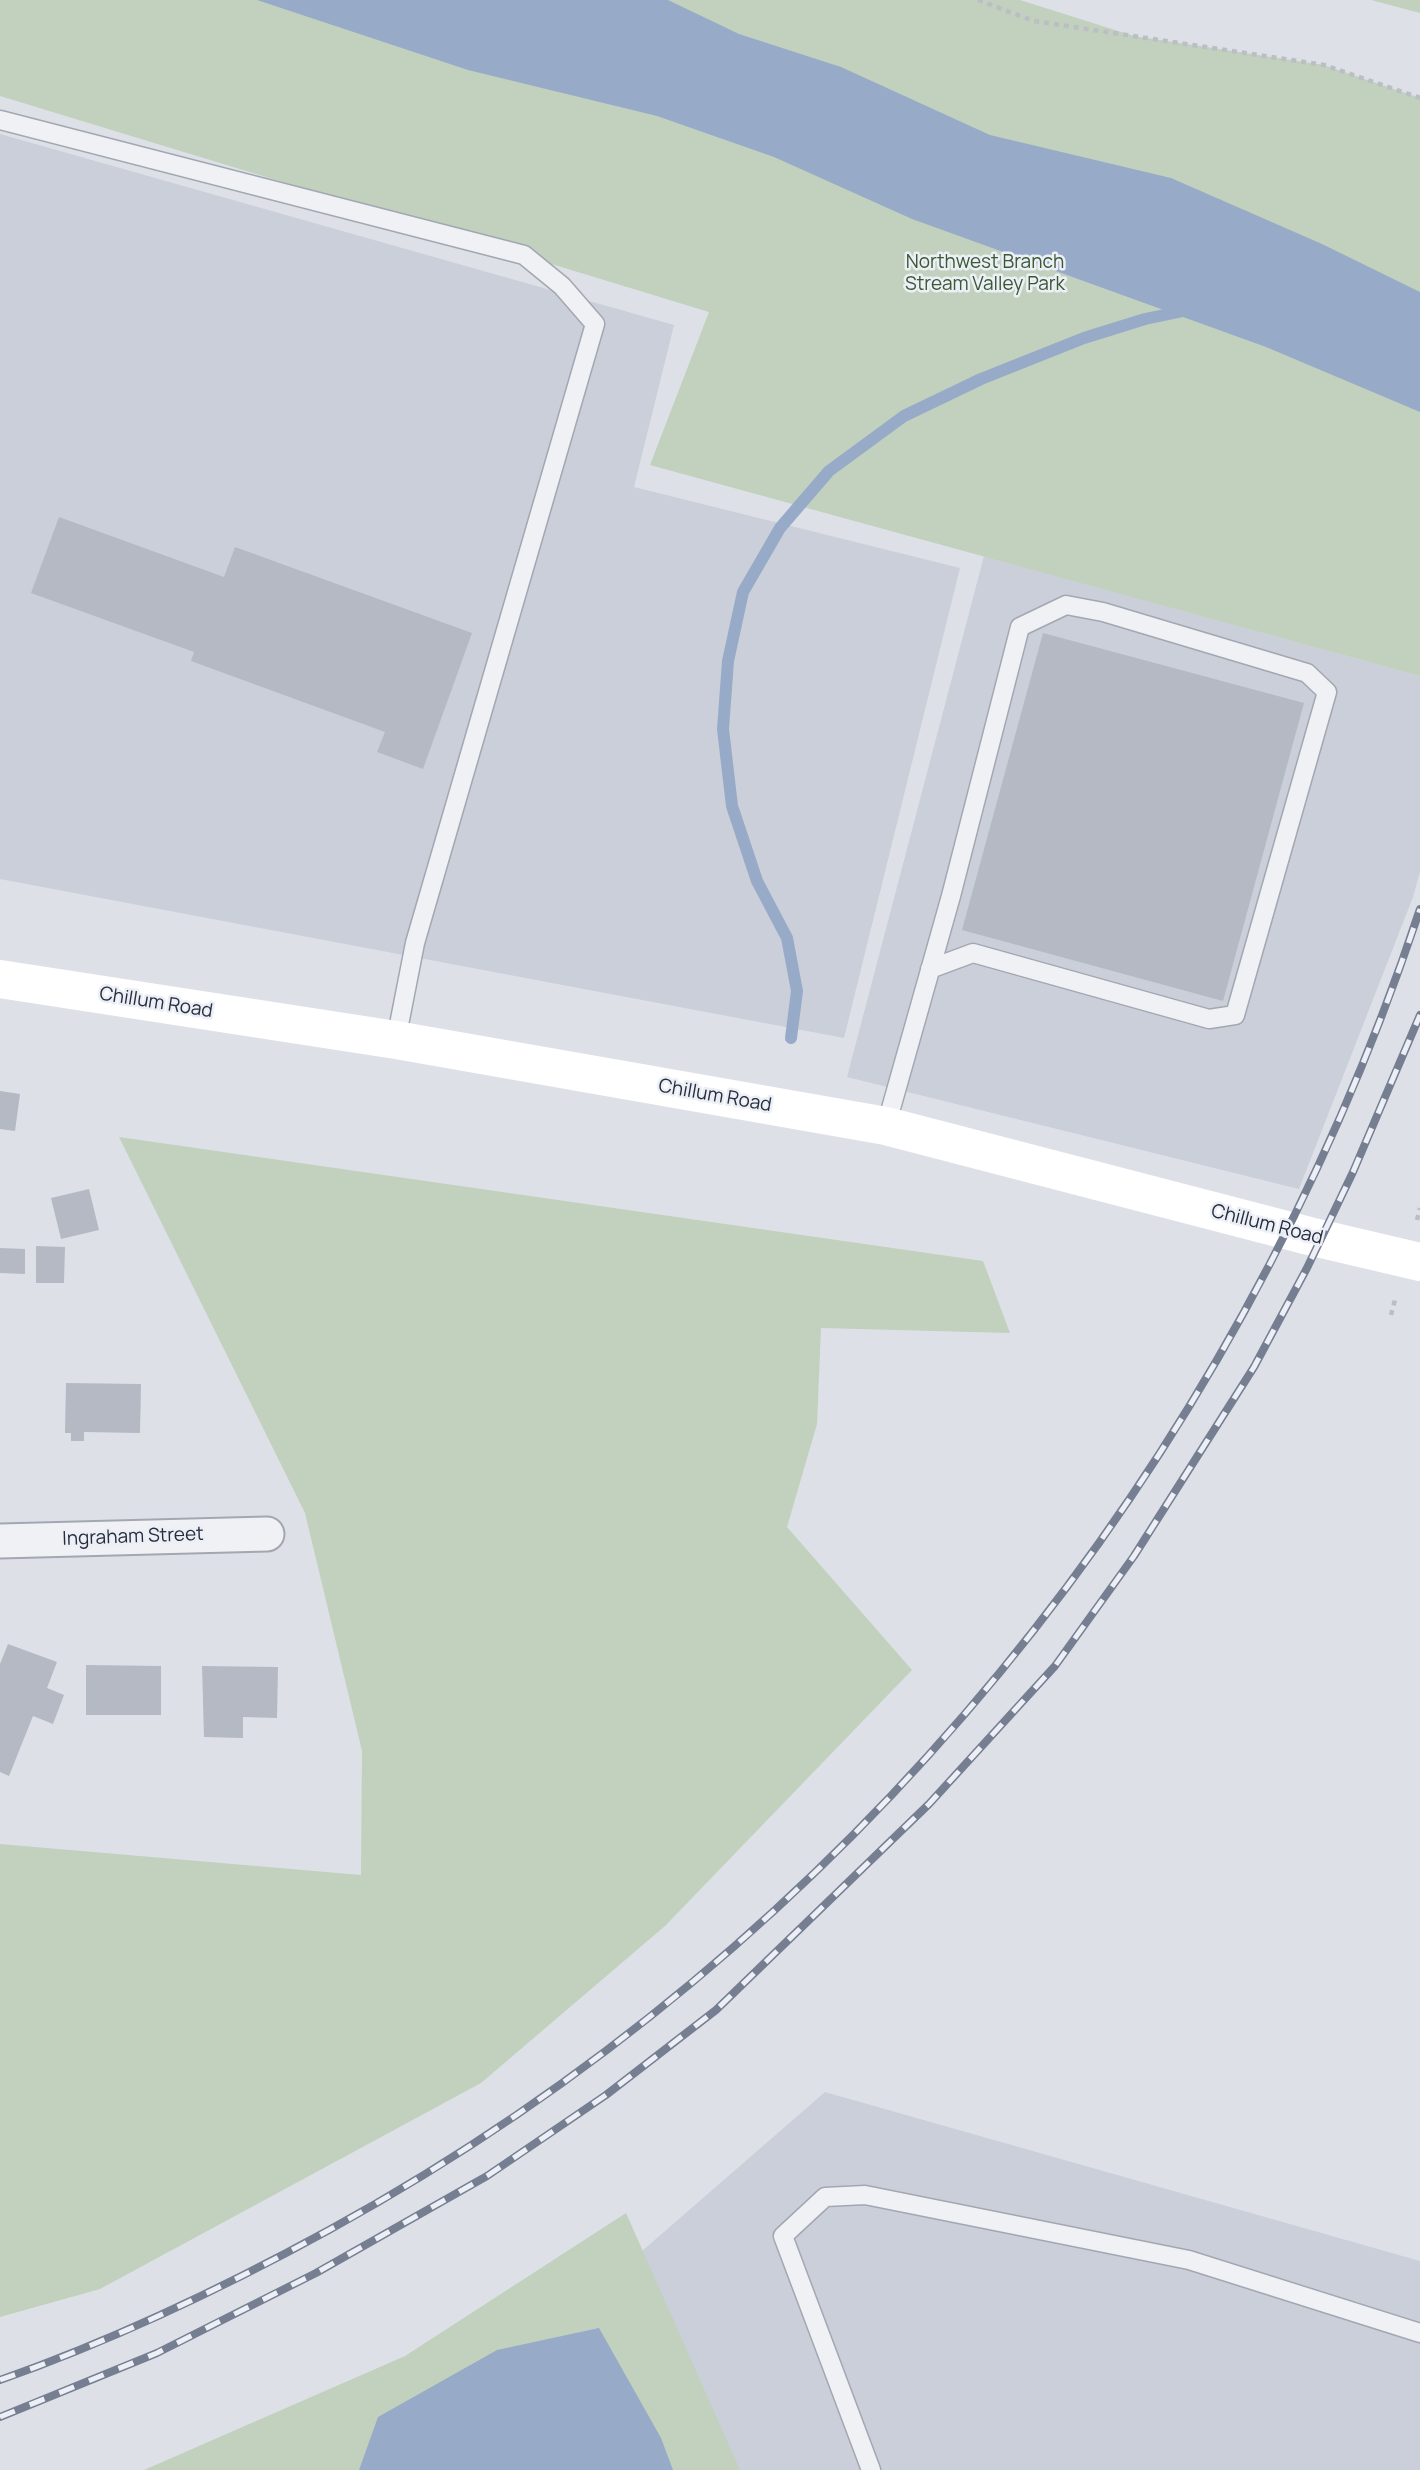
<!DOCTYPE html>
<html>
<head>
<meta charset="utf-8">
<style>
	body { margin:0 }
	canvas { display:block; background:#dde0e7 }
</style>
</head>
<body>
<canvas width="1420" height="2470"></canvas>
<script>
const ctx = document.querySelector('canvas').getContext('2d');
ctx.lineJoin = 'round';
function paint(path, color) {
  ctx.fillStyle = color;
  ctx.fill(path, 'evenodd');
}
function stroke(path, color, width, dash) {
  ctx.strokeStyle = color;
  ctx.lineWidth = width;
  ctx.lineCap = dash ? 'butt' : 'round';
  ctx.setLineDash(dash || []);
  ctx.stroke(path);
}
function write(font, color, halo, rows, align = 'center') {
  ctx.font = font + ' Manrope,sans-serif';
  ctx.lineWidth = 5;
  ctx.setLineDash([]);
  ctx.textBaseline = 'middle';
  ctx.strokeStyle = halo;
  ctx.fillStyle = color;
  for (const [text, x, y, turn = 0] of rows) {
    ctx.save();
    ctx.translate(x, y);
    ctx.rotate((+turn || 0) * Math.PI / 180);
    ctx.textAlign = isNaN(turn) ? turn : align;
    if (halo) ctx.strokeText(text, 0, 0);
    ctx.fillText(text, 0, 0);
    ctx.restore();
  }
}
const built = new Path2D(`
	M0,134L674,325L634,487L960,568L844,1038L0,879Z
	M984,556L1420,676V872L1413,897L1299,1189L847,1077Z
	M825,2092L1420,2261V2470H737L642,2251Z`);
const green = new Path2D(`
	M0,0H1020L1134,36L1324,65L1420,98V676L650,465L709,312L0,96Z
	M1371,0H1420V13Z
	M119,1137L983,1261L1010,1333L821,1328L817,1424L787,1527L912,1670L665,1926L481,2083L100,2289L0,2317V1844L361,1875L362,1751L305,1513Z
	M626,2213L740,2470H144L405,2356Z`);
const water = new Path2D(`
	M257,0H668L739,34L841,67L990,135L1171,178L1322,244L1420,292V412L1266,347L912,219L774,157L657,116L468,70Z
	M599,2328L661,2438L673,2470H359L378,2417L497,2350Z`);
const stream = new Path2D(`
	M791,1038L797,991L787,938L757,881L732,806L723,729L728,661L743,592L780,528L829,471L904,416L981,379L1084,338L1145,319L1188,310`);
const building = new Path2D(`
	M59,517L224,577L235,547L472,633L423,769L377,752L385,732L191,661L194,652L31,593Z
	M1043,633L1304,703L1223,1001L962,930Z
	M0,1091L20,1094L15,1131L0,1129Z
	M89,1189L99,1230L61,1239L51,1198Z
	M36,1246L65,1247L64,1283H36Z
	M0,1248L25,1249V1274L0,1273Z
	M66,1383L141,1384L140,1433L84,1432V1441H71V1433H65Z
	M8,1644L57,1662L47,1688L64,1695L53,1724L33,1716L9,1776L0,1772V1664Z
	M86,1665L161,1666V1715H86Z
	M202,1666L278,1667L277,1718L243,1717V1738L204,1737Z`);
const path = new Path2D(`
	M978,0L1034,21L1324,65L1420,98
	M1417,1220L1420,1208
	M1391,1315L1396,1296`);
const lane = new Path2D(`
	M0,120L524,255L562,286L595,324L415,943L396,1040
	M886,1126L951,896L1020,627L1066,605L1103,612L1307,673L1327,692L1235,1015L1209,1019L973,953L930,969
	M871,2470L783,2236L825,2197L865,2195L1189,2260L1420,2333`);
const street = new Path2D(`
	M0,1541L267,1534`);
const secondary = new Path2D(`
	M0,979L396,1040L886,1126L1309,1236L1420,1262`);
const rail = new Path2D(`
	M0,2380C114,2340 223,2288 329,2230C848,1945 1234,1470 1420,909
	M0,2417L157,2353L316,2273L487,2176L606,2095L716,2010L929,1804L1055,1666L1134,1556L1254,1367L1307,1268L1353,1172L1420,1015`);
const parkNames = [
	["Northwest Branch",985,263],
	["Stream Valley Park",985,285]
];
const streetNames = [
	["Chillum Road",156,1003,9],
	["Chillum Road",715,1096,10],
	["Chillum Road",1267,1225,14],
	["Ingraham Street",133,1537,-2]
];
paint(built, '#cbcfd9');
paint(green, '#c1d1be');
paint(water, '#97abc8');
stroke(stream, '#97abc8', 12);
paint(building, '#b4b9c4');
stroke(lane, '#a2a7b1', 21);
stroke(street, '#a2a7b1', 37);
stroke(path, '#bbbec5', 4.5, [5, 5]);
stroke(lane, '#f0f1f5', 18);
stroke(street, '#f0f1f5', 33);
stroke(secondary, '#fff', 38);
stroke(rail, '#767e91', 8);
stroke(rail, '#eceff5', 5, [16]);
write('19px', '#385934', '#eceff5', parkNames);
write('19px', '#262d3e', '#eceff5', streetNames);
</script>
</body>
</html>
